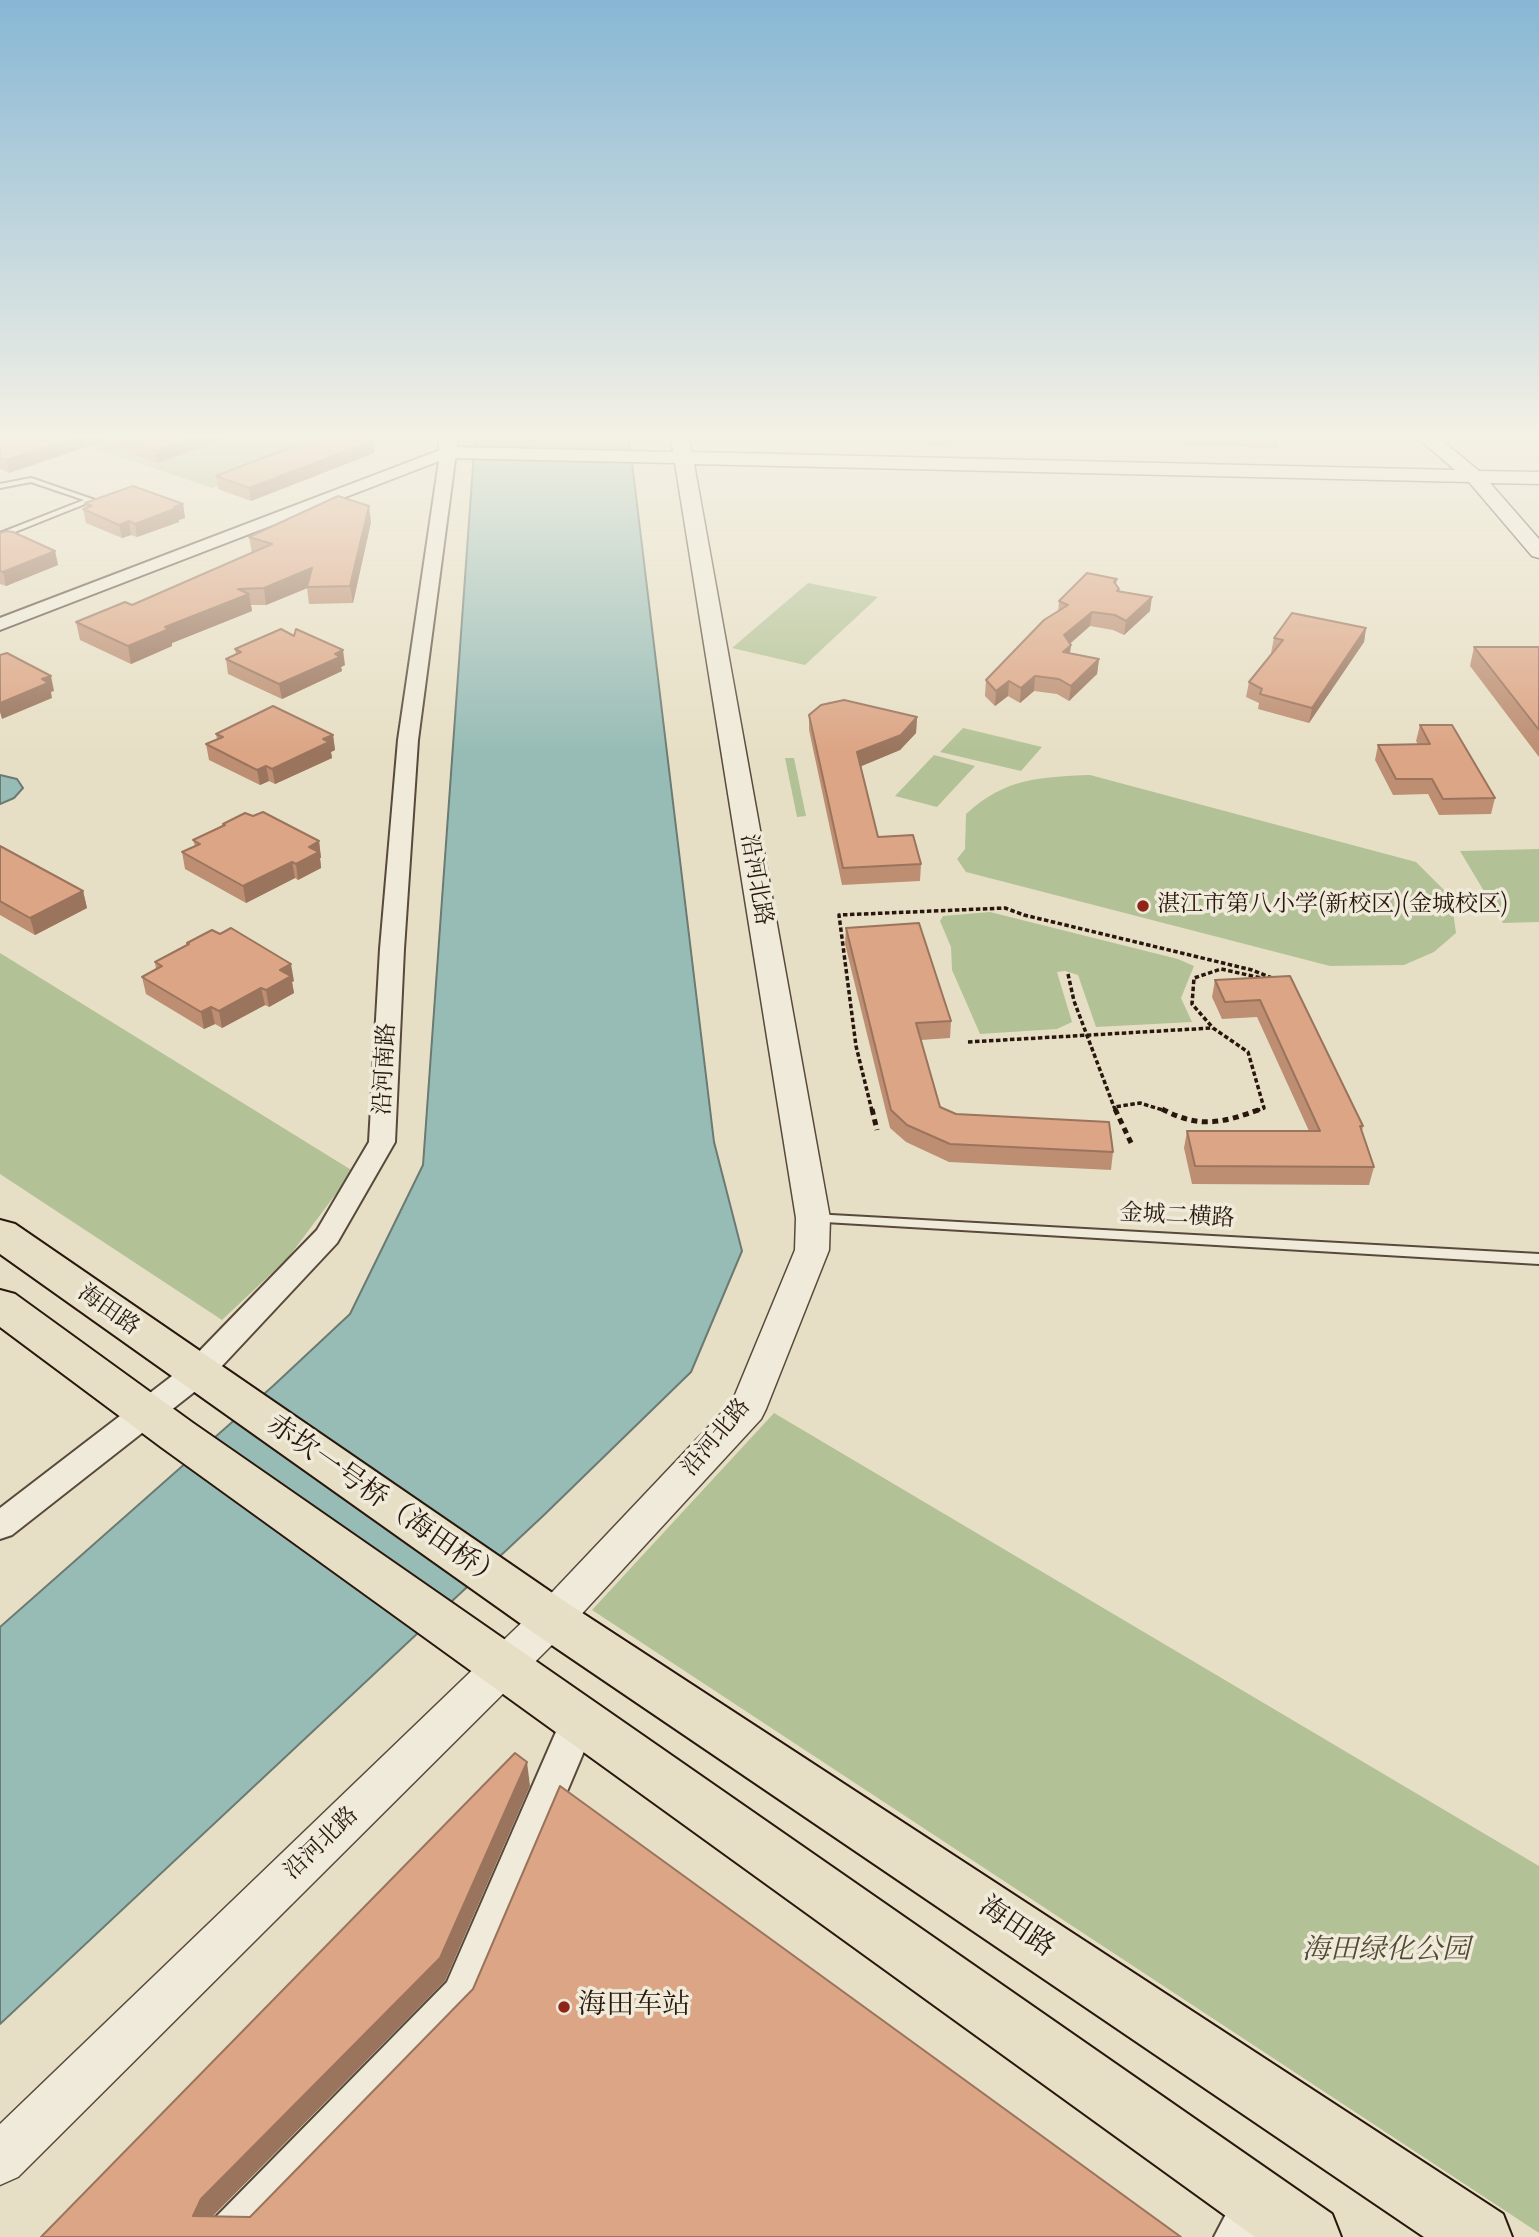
<!DOCTYPE html>
<html>
<head>
<meta charset="utf-8">
<style>
	body { margin:0 }
	canvas { display:block; background:#e7dfc5 }
</style>
</head>
<body>
<canvas width="1539" height="2237"></canvas>
<script>
const ctx = document.querySelector('canvas').getContext('2d');
ctx.lineJoin = 'round';
function paint(path, color) {
  ctx.fillStyle = color;
  ctx.fill(path, 'evenodd');
}
function stroke(path, color, width, dash) {
  ctx.strokeStyle = color;
  ctx.lineWidth = width;
  ctx.lineCap = dash ? 'butt' : 'round';
  ctx.setLineDash(dash || []);
  ctx.stroke(path);
}
function write(font, color, halo, rows, align = 'center') {
  ctx.font = font + ' Cardo,"Noto Serif SC",serif';
  ctx.lineWidth = 7;
  ctx.setLineDash([]);
  ctx.textBaseline = 'middle';
  ctx.strokeStyle = halo;
  ctx.fillStyle = color;
  for (const [text, x, y, turn = 0] of rows) {
    ctx.save();
    ctx.translate(x, y);
    ctx.rotate((+turn || 0) * Math.PI / 180);
    ctx.textAlign = isNaN(turn) ? turn : align;
    if (halo) ctx.strokeText(text, 0, 0);
    ctx.fillText(text, 0, 0);
    ctx.restore();
  }
}
const green = new Path2D(`
	M65,438H329L328,447L212,488Z
	M808,583L878,597L805,665L732,648Z
	M963,728L1042,747L1021,771L940,752Z
	M934,755L975,766L937,807L895,796Z
	M785,758H794L806,816L797,817Z
	M1090,775L1416,862L1451,897L1456,933L1434,952L1404,965L1330,966L966,872L957,859L965,849L966,814C1005,778 1040,777 1090,775Z
	M1539,849V922L1503,923L1460,851Z
	M990,912L1178,959L1194,966L1181,998L1192,1022L1096,1027L1078,975L1065,971L1057,972L1072,1022L1057,1029L980,1034L952,970L951,947L940,921L943,916Z
	M0,953L353,1171L288,1258L222,1320L0,1174Z
	M774,1413L1539,1866V2233L592,1610Z`);
const water = new Path2D(`
	M475,438H629L714,1142L742,1251L691,1372L544,1515L0,2024V1627L273,1386L350,1314L423,1165Z
	M0,775L17,779L23,788L14,798L0,804Z`);
const pathFar1 = new Path2D(`
	M1068,974L1074,1001L1114,1107
	M968,1042L1212,1028
	M872,1111L856,1046L839,915L1005,908L1024,915L1252,970L1272,978
	M1116,1111L1114,1107L1140,1103L1166,1111
	M1256,1111L1264,1108L1248,1052L1213,1028L1192,1004L1194,978L1221,969L1266,979`);
const path = new Path2D(`
	M872,1109L877,1130
	M1115,1109L1133,1147
	M1162,1109C1200,1129 1222,1123 1261,1109`);
const service = new Path2D(`
	M31,478L95,500L0,538V533L84,500L31,482L0,488V484Z
	M813,1214L1539,1254V1264L808,1221L807,1218L808,1215Z`);
const minor = new Path2D(`
	M448,447L456,452L418,740L404,949L395,1142L337,1243L207,1382L12,1535L0,1539V1508L185,1366L317,1230L369,1142L380,949L398,740L439,461L0,630V618Z
	M580,1703L593,1707L598,1718L475,2010L256,2237H204L211,2222L447,1982L562,1718L567,1707Z
	M1256,2178L1271,2185L1278,2200L1260,2237H1214L1241,2185Z`);
const tertiary = new Path2D(`
	M439,438H457V447L673,452L671,438H689L692,452L1455,470L1418,438H1439L1479,471L1539,472V484L1490,483L1539,539V558L1532,556L1469,482L694,464L830,1218L829,1250L766,1409L761,1419L566,1631L18,2177L0,2185V2124L538,1607L732,1402L795,1250L796,1218L675,463L448,458L439,452Z`);
const primary = new Path2D(`
	M0,1220L15,1224L570,1605L1503,2214L1512,2237H1424L534,1633L0,1254Z
	M0,1290L15,1294L193,1423L1332,2214L1341,2237H1255L161,1447L0,1327Z`);
const wall = new Path2D(`
	M0,438H228L157,463L104,441L9,473L0,469Z
	M315,438H376L374,453L251,501L218,489L216,476Z
	M928,438H952L951,447L927,446Z
	M1182,438H1278L1277,448L1182,445Z
	M85,503L183,504L185,518L179,520V522L137,537L131,535L122,538L86,523L83,509L86,508Z
	M371,522L353,603L309,604L307,588L266,605H251L252,611L172,643V646L131,664L80,640L76,622L132,605L252,553L249,537Z
	M0,533L55,551L58,565L6,586L0,584Z
	M1117,579L1116,585L1119,591L1150,611L1124,635L1113,630L1090,626L1070,644L1071,645L1070,653L1099,659L1097,674L1069,701L1057,694L1034,691L1020,703L1008,696L995,706L985,696L986,680L1058,612L1059,601Z
	M1366,628L1364,642L1309,723L1258,709L1259,703L1246,697L1249,682L1272,653H1271L1274,638Z
	M1474,647H1539V757L1470,666Z
	M235,649L345,665L341,667L342,671L282,699L228,674L226,659L236,654Z
	M809,715L917,717L916,733L900,750L861,766L878,837L921,864L920,881L842,885L809,730Z
	M1420,725L1495,798L1491,814L1439,815L1428,794L1393,795L1375,760L1378,745L1418,744L1416,741Z
	M216,734L333,735L335,750L331,752L332,758L275,784L269,781L260,785L209,760L206,744L217,739Z
	M253,816L319,841L321,858H320L321,868L298,880L295,878L246,903L185,869L182,852L195,846L193,840L223,825V824Z
	M0,846L83,891L87,908L35,935L0,915Z
	M846,928L951,1021L950,1038L921,1040L940,1107L956,1114L1113,1152L1111,1170L949,1162L906,1142L890,1128L845,944Z
	M187,943L294,981L292,982L294,993L269,1007L265,1005L222,1028L215,1024L204,1029L146,994L142,977L156,969L155,962L188,945Z
	M1290,976L1363,1126L1362,1131L1374,1167L1369,1185L1192,1184L1184,1148L1187,1131H1309L1257,1017L1222,1019L1212,997L1215,980Z`);
const shadedWall = new Path2D(`
	M72,438H103L104,441L9,473L6,460Z
	M190,438H228L157,463L155,451Z
	M373,438H376L374,453L251,501L249,488Z
	M183,504L185,518L179,520V522L137,537L135,524Z
	M369,506L371,522L353,603L350,586Z
	M129,521L131,535L122,538L119,525Z
	M55,551L58,565L6,586L3,572Z
	M312,568L315,585L266,605L264,588Z
	M249,594L252,611L172,643V646L131,664L128,646L165,627Z
	M1152,597L1150,611L1124,635L1126,621Z
	M1092,612L1090,626L1062,650L1064,635Z
	M1366,628L1364,642L1309,723L1312,708Z
	M1071,645L1069,660L1063,652Z
	M343,650L345,665L341,667L342,671L282,699L279,684Z
	M1099,659L1097,674L1069,701L1071,686Z
	M51,676L54,691L51,692L52,698L2,719L0,712V703L42,679Z
	M1035,676L1034,691L1020,703L1021,688Z
	M1009,681L1008,696L995,706L996,691Z
	M917,717L916,733L900,750L857,768V752Z
	M333,735L335,750L331,752L332,758L275,784L272,769Z
	M266,766L269,781L260,785L257,770Z
	M319,841L321,858H320L321,868L298,880L296,864L309,847Z
	M292,862L295,878L246,903L243,886Z
	M83,891L87,908L35,935L30,918Z
	M291,964L294,981L292,982L294,993L269,1007L266,990L280,970Z
	M261,988L265,1005L222,1028L219,1011Z
	M211,1007L215,1024L204,1029L201,1012Z
	M527,1762L530,1786L445,1981L209,2220L193,2216L201,2199Z`);
const building = new Path2D(`
	M0,438H72L6,460L0,458Z
	M125,438H190L155,451Z
	M315,438H373V441L249,488L216,476Z
	M133,486L183,504L174,507L177,508L135,524L129,521L119,525L83,509L92,506L85,503Z
	M338,496L369,506L350,586L307,587L312,568L264,588L238,589L249,594L165,627L169,629L128,646L76,622L125,602L132,605L272,544L249,537Z
	M6,531L13,532L55,551L3,572L0,571V533Z
	M1087,573L1117,579L1114,582L1119,589L1117,591L1152,597L1126,621L1115,615L1092,612L1064,635L1071,645L1063,652L1099,659L1071,686L1059,679L1035,676L1021,688L1009,681L996,691L986,680L1044,620L1068,605L1059,601Z
	M1292,613L1366,628L1312,708L1260,694L1262,689L1249,682L1283,640L1274,638Z
	M281,629L294,636L296,629L343,650L335,654L340,657L279,684L226,659L241,652L235,649Z
	M1474,647H1539V730Z
	M7,653L51,676L42,679L48,683L0,703V655Z
	M844,700L917,717L901,735L857,752L878,837L913,835L921,864L843,868L809,715L821,705Z
	M273,706L333,735L323,739L329,742L272,769L266,766L257,770L206,744L223,737L216,734Z
	M1420,725H1452L1495,798L1443,799L1432,779H1396L1378,745L1430,744Z
	M263,812L319,841L309,847L319,852L296,864L292,862L243,886L182,852L200,844L193,840L225,825L223,824L245,813L253,816Z
	M0,846L83,891L30,918L0,901Z
	M919,923L951,1021L916,1023L940,1107L956,1114L1109,1122L1113,1152L950,1144L907,1125L891,1110L846,928Z
	M231,928L291,964L280,970L291,976L266,990L261,988L219,1011L211,1007L201,1012L142,977L162,966L155,962L189,944L187,943L212,930L220,934Z
	M1290,976L1363,1126H1360L1374,1167L1195,1166L1187,1131H1320L1260,1000L1225,1002L1215,980Z
	M515,1753L527,1762L440,1958L201,2199L193,2216L250,2217L473,1989L560,1786L1181,2237H41Z`);
const markers = [
	[1143,906,7,"#8f2418"],
	[564,2007,7,"#8f2418"]
];
const streetNames = [
	["沿河北路",755,880,80],
	["沿河南路",386,1069,-87],
	["金城二横路",1177,1217,3],
	["海田路",108,1311,35],
	["沿河北路",717,1438,-50],
	["沿河北路",322,1844,-44]
];
const poiNames = [
	["湛江市第八小学(新校区)(金城校区)",1157,906]
];
const nearStreetnames = [
	["赤坎一号桥（海田桥）",384,1503,35],
	["海田路",1016,1928,34]
];
const nearParknames = [
	["海田绿化公园",1386,1952]
];
const nearPoinames = [
	["海田车站",578,2007]
];
paint(green, '#b3c296');
paint(water, '#97bcb6');
stroke(water, '#6b7a72', 2);
stroke(service, '#58493b', 4);
stroke(minor, '#58493b', 4);
stroke(tertiary, '#58493b', 3);
stroke(primary, '#29170d', 4);
stroke(pathFar1, '#29170d', 3.5, [4.5, 2.5]);
stroke(path, '#29170d', 5, [6, 4.5]);
paint(service, '#efead9');
paint(minor, '#efead9');
paint(tertiary, '#efead9');
paint(primary, '#e7dfc5');
paint(wall, '#bd8e72');
paint(shadedWall, '#9a745d');
paint(building, '#dca585');
stroke(building, '#9a745d', 2);
const sky = ctx.createLinearGradient(0, 0, 0, 752);
sky.addColorStop(0, '#87b7d4');
sky.addColorStop(0.58, '#f4f1e5');
sky.addColorStop(1, '#f4f1e500');
ctx.fillStyle = sky;
ctx.fillRect(0, 0, 1539, 752);
for (const [x, y, r, color] of markers) {
  const dot = new Path2D();
  dot.arc(x, y, r, 0, 2 * Math.PI);
  ctx.fillStyle = color;
  ctx.fill(dot);
  stroke(dot, '#efead9', 2.5);
}
write('23px', '#29170d', '#efead9', streetNames);
write('23px', '#29170d', '#efead9', poiNames, 'left');
write('28px', '#29170d', '#efead9', nearStreetnames);
write('italic 28px', '#524a36', '#efead9', nearParknames);
write('28px', '#29170d', '#efead9', nearPoinames, 'left');
</script>
</body>
</html>
